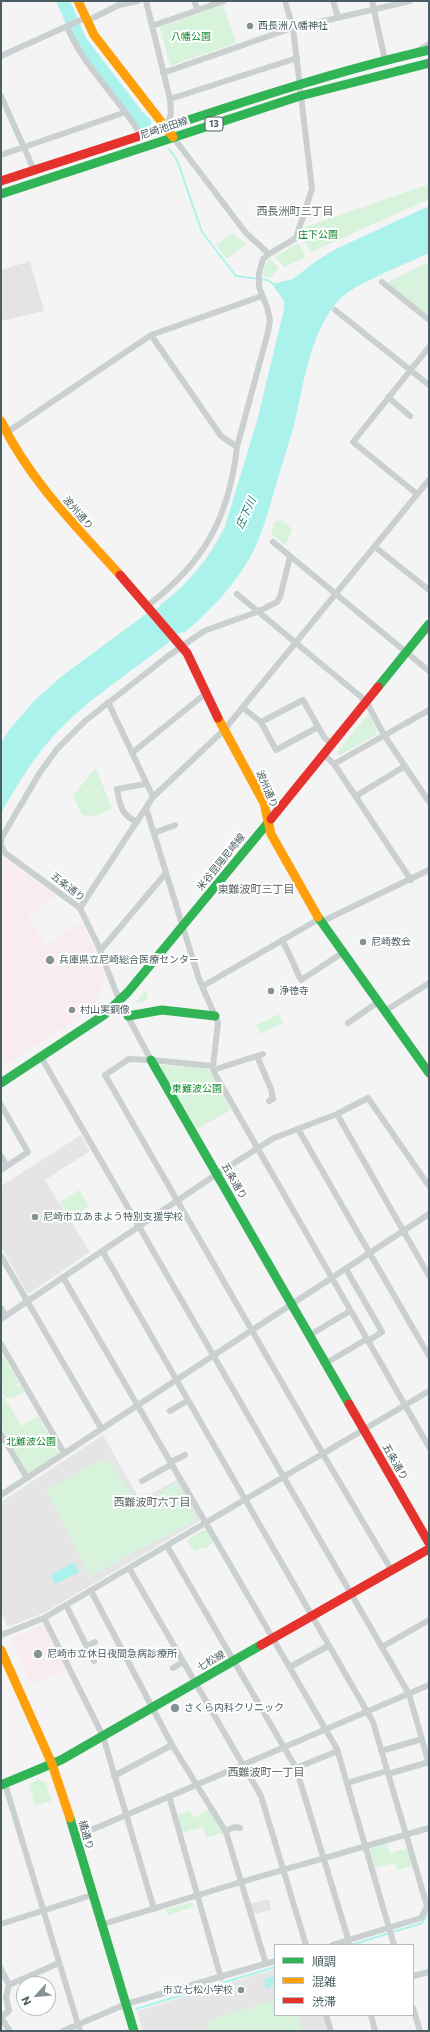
<!DOCTYPE html>
<html>
<head>
<meta charset="utf-8">
<style>
	body { margin:0 }
	#map { position:relative; width:430px; height:2032px; overflow:hidden; background:#f4f4f4; font-family:Commissioner,"Noto Sans JP",sans-serif }
	canvas { display:block }
	.frame { position:absolute; inset:0; border:2px solid #495d62; pointer-events:none }
	.legend { position:absolute; left:274px; top:1944px; width:140px; height:72px; box-sizing:border-box; background:#fff; border:1px solid #b6bec0; margin:0; padding:5px 7px; list-style:none; font-size:12px; color:#495d62 }
	.legend li { display:flex; align-items:center; gap:8px; height:20px }
	.legend b { width:20px; border:1px solid #b6bec0 }
	.north { position:absolute; left:16px; top:1976px; width:40px; height:40px; box-sizing:border-box; background:#fff; border:1px solid #b6bec0; border-radius:50%; rotate:243deg; font-size:11px; font-weight:700; line-height:16px; text-align:center; color:#495d62 }
	.north::after { content:''; display:block; margin:auto; width:14px; height:18px; background:#859295; clip-path:polygon(50% 0,100% 100%,50% 72%,0 100%) }
</style>
</head>
<body>
<div id="map">
<canvas width="430" height="2032"></canvas>
<div class="frame"></div>
<ul class="legend">
<li><b style="height:5px;background:#30b455"></b>順調</li>
<li><b style="height:5px;background:#ff9f0a"></b>混雑</li>
<li><b style="height:5px;background:#e5322d"></b>渋滞</li>
</ul>
<div class="north">N</div>
</div>
<script>
const ctx = document.querySelector('canvas').getContext('2d');
ctx.lineJoin = 'round';
function paint(path, color) {
  ctx.fillStyle = color;
  ctx.fill(path, 'evenodd');
}
function stroke(path, color, width, dash) {
  ctx.strokeStyle = color;
  ctx.lineWidth = width;
  ctx.lineCap = dash ? 'butt' : 'round';
  ctx.setLineDash(dash || []);
  ctx.stroke(path);
}
function write(font, color, halo, rows, align = 'center') {
  ctx.font = font + ' Commissioner,"Noto Sans JP",sans-serif';
  ctx.lineWidth = 4;
  ctx.setLineDash([]);
  ctx.textBaseline = 'middle';
  ctx.strokeStyle = halo;
  ctx.fillStyle = color;
  for (const [text, x, y, turn = 0] of rows) {
    ctx.save();
    ctx.translate(x, y);
    ctx.rotate((+turn || 0) * Math.PI / 180);
    ctx.textAlign = isNaN(turn) ? turn : align;
    if (halo) ctx.strokeText(text, 0, 0);
    ctx.fillText(text, 0, 0);
    ctx.restore();
  }
}
const commercial = new Path2D(`
	M30,261L44,311L1,321V270Z
	M269,1899L271,1910L253,1914L250,1904Z`);
const education = new Path2D(`
	M81,1135L90,1151L45,1180L90,1252L30,1293H27L1,1247V1186Z
	M103,1435L140,1500L178,1479L201,1520L44,1613L8,1627L1,1611V1502Z
	M275,1969V2015H323L327,2031H143L137,2011Z`);
const medical = new Path2D(`
	M1,856L57,896L28,916L46,945L82,922L106,975L94,1007L1,1068Z
	M43,1624L67,1670L31,1685L11,1639Z`);
const green = new Path2D(`
	M223,5L236,43L170,66L160,27Z
	M429,184V199L311,252L301,237L305,227Z
	M234,232L239,239L246,244L227,259L216,245Z
	M298,243L306,257L284,267L275,257Z
	M270,258L279,269L270,278L263,276L264,266Z
	M429,262V313L427,316L386,283Z
	M282,520L292,529L286,545L271,534L275,522Z
	M368,714L370,715L377,731L376,735L340,755L337,752Z
	M96,768L112,808L97,816L82,815L73,795Z
	M146,991L148,1000L136,1003L144,992Z
	M279,1014L283,1023L260,1034L256,1025Z
	M162,1065L205,1068L211,1073L231,1110L197,1129L160,1067Z
	M79,1190L89,1206L71,1218L60,1202Z
	M1,1352L19,1383L1,1390Z
	M12,1385H21L25,1392L13,1398H6L1,1391Z
	M1,1393L22,1426L38,1416L59,1453L28,1474L1,1427Z
	M101,1460L112,1465L139,1504L177,1483L196,1520L90,1576L46,1490Z
	M203,1530L207,1531L213,1542L205,1549L202,1548L194,1552L187,1540Z
	M39,1779L46,1783L51,1801L35,1806L29,1784Z
	M209,1809L223,1833L206,1837L203,1827L182,1833L177,1815L190,1810L194,1818Z
	M387,1843L390,1853L408,1848L413,1866L398,1870L394,1863L375,1868L370,1849Z
	M189,1903H193L194,1907L168,1915L166,1909Z
	M275,2000V2015H298L302,2031H207L206,2027L212,2019Z`);
const water = new Path2D(`
	M429,206V253C406,264 356,283 340,299C311,330 305,377 296,417C291,437 284,458 278,478C270,505 263,536 248,561C231,589 209,612 184,633L181,632C138,669 87,697 50,740C30,762 16,788 1,813V743L9,730L35,700L62,676L146,614L160,607V605C189,583 210,558 225,526L257,421L284,309V301L272,284L293,279L316,261L336,249Z
	M74,1562L79,1572L55,1584L51,1575Z
	M275,1976V1985L266,1988L264,1979Z`);
const stream = new Path2D(`
	M169,149L177,160L202,232L236,276L267,280L274,284
	M351,1945L422,1923L429,1913
	M136,2009L275,1967`);
const river = new Path2D(`
	M63,1L81,42L138,117L145,123`);
const street = new Path2D(`
	M146,1L170,99L171,114L166,127
	M194,1L198,10
	M333,1L338,17
	M372,1L385,60
	M87,21L119,5L138,1
	M152,26L224,1
	M67,27C84,67 118,97 141,135
	M417,51L429,44
	M1,56L85,18
	M163,73L289,29L410,1
	M1,96L34,170
	M170,99L297,58
	M173,137L246,233L269,254
	M1,155L126,112
	M382,282L429,320
	M335,310L429,385
	M151,335L221,436L237,447
	M388,397L410,416
	M6,433L151,335L262,296
	M417,494L353,442L429,347
	M273,542L429,671
	M375,547L429,590
	M237,594L366,701L384,735L429,802
	M147,606C204,563 229,518 237,447L268,332L270,320L267,307L259,287V273L263,259L269,254L296,238L312,189L293,28L285,1
	M108,702L153,797
	M243,708L261,722L303,700L324,737L331,744
	M261,722L276,750L318,727
	M132,753L205,694
	M323,754L334,764L411,880
	M334,764L429,710
	M356,796L405,766
	M146,808L199,979L218,1023L213,1066L215,1074L429,1447
	M137,822C121,815 120,805 117,789L146,784
	M154,833L175,825
	M1,842L2,837L39,774L57,749L85,721L168,656L204,631L257,612L277,602L280,597L290,557
	M1,845L5,853L80,908L97,943L120,1002L151,1060
	M80,908L153,797L224,730L429,480
	M321,922L429,870
	M282,940C290,954 294,966 301,980L344,952
	M100,951L166,873
	M203,986L319,919
	M385,1011L429,983
	M348,1023L378,1002
	M257,1056L271,1089L273,1099L269,1101
	M41,1057L409,1694L429,1764
	M213,1066L151,1060L129,1059L105,1075L323,1454L392,1571
	M213,1070L263,1054
	M1,1105L28,1152L1,1170
	M337,1114L429,1276
	M298,1129L429,1356
	M1,1156L7,1166
	M103,1252L373,1722L427,1906
	M1,1256L101,1428
	M346,1269L382,1332L368,1341
	M63,1277L337,1749L394,1945
	M1,1308L6,1316
	M1,1319L217,1174L274,1138L337,1114L368,1098L429,1186
	M310,1335L350,1311
	M1,1344L64,1453
	M326,1363L367,1339
	M170,1411L187,1401
	M1,1434L27,1478
	M171,1462L185,1455
	M142,1481L172,1464
	M1,1495L429,1214
	M167,1546L296,1768L350,1945
	M129,1568L261,1796L306,1945
	M91,1591L172,1745L226,1832L266,1964
	M66,1605L94,1661
	M44,1618L103,1736L154,1909
	M1,1635L44,1618L429,1391
	M87,1646L95,1642
	M382,1647L429,1620
	M290,1667L328,1646
	M173,1668L183,1662
	M381,1751L422,1739
	M296,1768L338,1751
	M388,1774L429,1762
	M114,1776L172,1745
	M347,1783L387,1771
	M5,1784L80,2031
	M169,1796L221,1978
	M225,1831L235,1827L240,1828
	M75,1837L429,1685
	M1,1924L92,1895
	M100,1925L241,1882L429,1828
	M332,1945L421,1918L429,1903
	M1,1969L9,1985L6,1997L9,2011L1,2017
	M413,1976L429,1972
	M9,1985L59,1963
	M413,2008L420,2031
	M326,2015L331,2031
	M371,2015L375,2031
	M1,2018L10,2031
	M63,2031L126,2004L275,1961`);
const fast = new Path2D(`
	M155,131C246,101 336,71 429,50
	M1,194L300,96L429,63
	M378,687L429,624
	M318,917L429,1073
	M128,1016L162,1010L215,1016
	M151,1060L349,1404
	M1,1083L104,1015L128,992L271,819
	M1,1785L61,1760L261,1645
	M70,1818L134,2031`);
const slow = new Path2D(`
	M78,1L94,35L173,137
	M1,421C29,480 77,527 120,575
	M218,718L264,803L271,834L318,917
	M1,1650L52,1764L70,1818`);
const jam = new Path2D(`
	M1,181L155,131
	M120,575L187,653L218,718
	M271,819L378,687
	M349,1404L429,1543
	M261,1645L429,1549`);
const markers = [
	[250,26,4,"#859295"],
	[363,942,4,"#859295"],
	[50,960,5,"#859295"],
	[271,991,4,"#859295"],
	[72,1010,4,"#859295"],
	[35,1217,4,"#859295"],
	[38,1654,5,"#859295"],
	[175,1708,5,"#859295"],
	[241,1990,4,"#859295"]
];
const shields = [
	[214,124,18]
];
const shieldNames = [
	["13",214,124]
];
const poiNames = [
	["西長洲八幡神社",258,26],
	["尼崎教会",371,942],
	["兵庫県立尼崎総合医療センター",59,960],
	["浄徳寺",279,991],
	["村山実銅像",80,1010],
	["尼崎市立あまよう特別支援学校",43,1217],
	["尼崎市立休日夜間急病診療所",47,1654],
	["さくら内科クリニック",184,1708],
	["市立七松小学校",233,1990,"right"]
];
const parkNames = [
	["八幡公園",191,37],
	["庄下公園",318,235],
	["東難波公園",197,1089],
	["北難波公園",31,1442]
];
const streetNames = [
	["尼崎池田線",164,128,-18],
	["波州通り",78,513,49],
	["波州通り",267,789,67],
	["米谷昆陽尼崎線",221,862,-51],
	["五条通り",68,887,38],
	["五条通り",234,1181,60],
	["五条通り",395,1462,60],
	["七松線",211,1661,-30],
	["橘通り",86,1835,74]
];
const neighbourhoodNames = [
	["西長洲町三丁目",295,211],
	["東難波町三丁目",256,889],
	["西難波町六丁目",152,1502],
	["西難波町一丁目",266,1772]
];
const waterNames = [
	["庄下川",246,513,-65]
];
paint(commercial, '#e5e3e1');
paint(education, '#e5e5e6');
paint(medical, '#f9ecee');
paint(green, '#d8f3db');
paint(water, '#abf2ed');
stroke(stream, '#abf2ed', 2);
stroke(river, '#abf2ed', 13);
stroke(street, '#cacfcf', 6);
stroke(fast, '#30b455', 9);
stroke(slow, '#ff9f0a', 9);
stroke(jam, '#e5322d', 9);
for (const [x, y, r, color] of markers) {
  const dot = new Path2D();
  dot.arc(x, y, r, 0, 2 * Math.PI);
  ctx.fillStyle = color;
  ctx.fill(dot);
  stroke(dot, '#fff', 1.5);
}
for (const [x, y, w] of shields) {
  const box = new Path2D();
  box.roundRect(x - w / 2, y - 7, w, 14, 3);
  ctx.fillStyle = '#fff';
  ctx.fill(box);
  stroke(box, '#495d62', 1);
}
write('bold 9px', '#495d62', null, shieldNames);
write('10px', '#495d62', '#fff', poiNames, 'left');
write('10px', '#13892d', '#fff', parkNames);
write('10px', '#495d62', '#fff', streetNames);
write('11px', '#5f6668', '#fff', neighbourhoodNames);
write('italic 11px', '#097e75', '#fff', waterNames);
</script>
</body>
</html>
